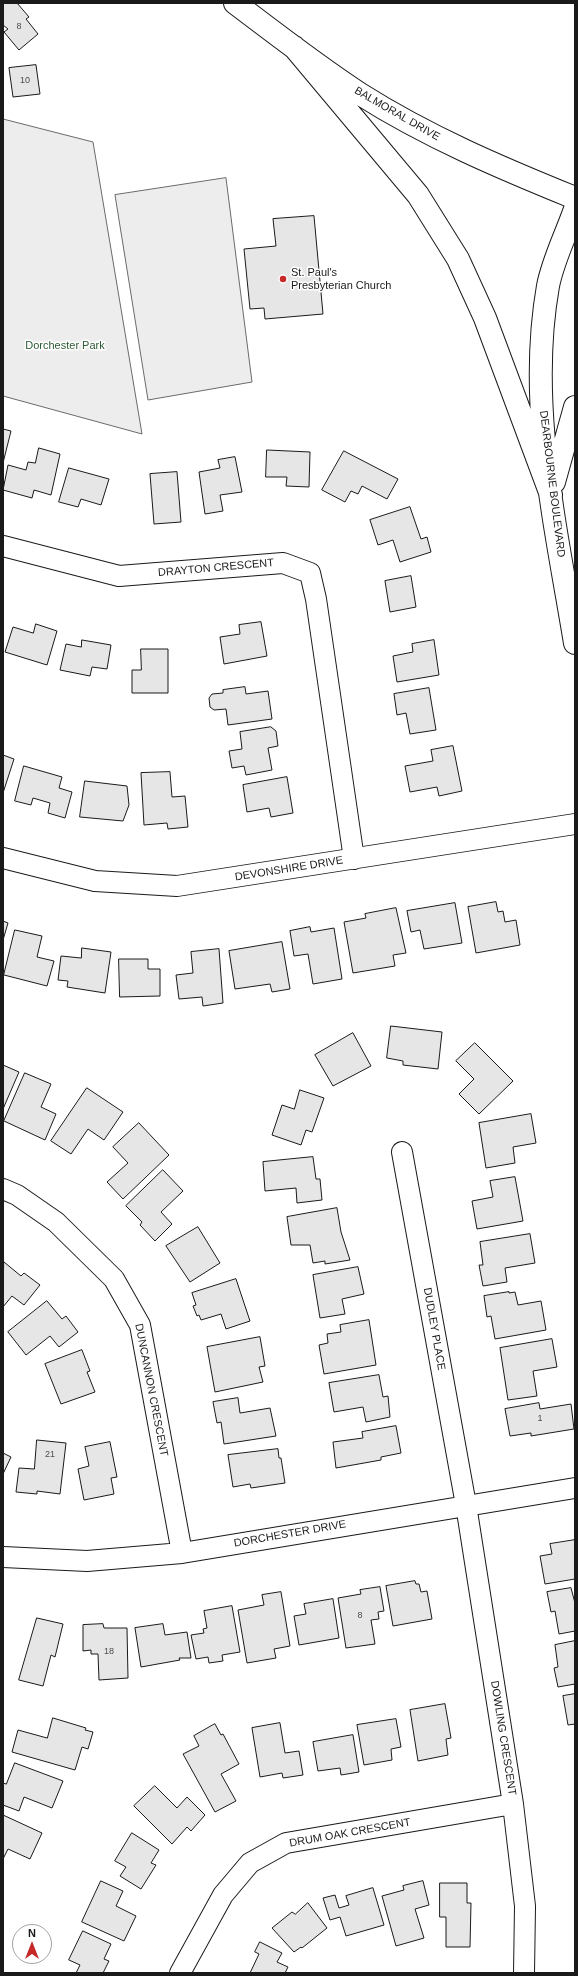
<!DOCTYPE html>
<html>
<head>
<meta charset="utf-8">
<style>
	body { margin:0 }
	#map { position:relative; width:578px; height:1976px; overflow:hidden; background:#fff; font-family:Arial,sans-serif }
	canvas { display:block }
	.frame { position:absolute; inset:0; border:4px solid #1a1a1a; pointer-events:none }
	.north { position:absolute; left:12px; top:1924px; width:40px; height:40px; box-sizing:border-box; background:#fff; border:1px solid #a3a3a3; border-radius:50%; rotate:0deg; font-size:11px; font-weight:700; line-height:16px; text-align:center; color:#1a1a1a }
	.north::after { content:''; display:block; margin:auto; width:14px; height:18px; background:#c62828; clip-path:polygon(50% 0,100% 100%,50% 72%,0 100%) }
</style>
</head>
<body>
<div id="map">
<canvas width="578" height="1976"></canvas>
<div class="frame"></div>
<div class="north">N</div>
</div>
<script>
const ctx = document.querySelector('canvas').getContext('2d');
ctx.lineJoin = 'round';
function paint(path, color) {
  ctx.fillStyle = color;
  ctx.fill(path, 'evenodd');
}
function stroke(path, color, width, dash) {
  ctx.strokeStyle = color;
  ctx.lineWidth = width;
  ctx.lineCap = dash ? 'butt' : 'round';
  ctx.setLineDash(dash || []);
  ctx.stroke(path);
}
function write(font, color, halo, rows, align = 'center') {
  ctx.font = font + ' Arial,sans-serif';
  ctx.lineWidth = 3;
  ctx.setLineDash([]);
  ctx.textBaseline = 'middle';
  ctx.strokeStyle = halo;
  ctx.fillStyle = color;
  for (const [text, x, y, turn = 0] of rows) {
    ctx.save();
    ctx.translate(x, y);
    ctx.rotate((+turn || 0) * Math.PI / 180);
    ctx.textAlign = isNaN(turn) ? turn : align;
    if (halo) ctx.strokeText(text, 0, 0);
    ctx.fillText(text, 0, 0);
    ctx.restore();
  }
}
const built = new Path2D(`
	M3,119L93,142L142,434L3,396Z
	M226,178L252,382L148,400L115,195Z`);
const building = new Path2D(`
	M3,3H17L29,17L26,19L38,34L19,50L4,32L8,29L3,25Z
	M36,65L40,94L13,97L9,68Z
	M314,216L323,314L265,319L264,308L250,309L244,249L276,246L273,219Z
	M3,429L11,431L3,463Z
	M39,448L60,454L51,495L34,490L32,498L3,490L8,465L26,470L28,462L35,463Z
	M267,450L310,452L309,487L286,486L287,477H266Z
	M344,451L398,479L387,499L362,486L358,494L351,491L345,502L322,490Z
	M235,457L242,492L220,495L223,511L205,514L199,472L220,468L218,460Z
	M69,468L109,479L101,505L81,499L78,507L59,502Z
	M177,472L181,522L154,524L150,474Z
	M410,507L421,539L427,537L431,552L400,562L393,540L378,545L370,520Z
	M411,576L416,607L390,612L385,581Z
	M261,622L267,656L224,664L220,637L240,634L239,625Z
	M36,624L57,631L47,665L5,652L13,627L33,633Z
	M82,640L111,645L107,669L92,667L90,676L60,670L66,644L81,647Z
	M434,640L439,675L397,682L393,656L413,652L412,644Z
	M141,649H168V693H132V670H141Z
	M245,687L246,694L268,691L272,719L228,725L226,709L214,710L210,707L209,698L212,694L223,693V690Z
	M429,688L436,730L410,734L406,713L397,715L394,694Z
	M271,727L276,731L278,746L268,748L272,770L246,775L244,766L232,768L229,751L242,749L240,732Z
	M453,746L462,791L439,796L437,787L410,792L405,766L433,761L431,750Z
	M3,755L14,759L3,793Z
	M24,766L62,777L59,788L72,792L65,818L48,813L50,803L33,798L31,805L15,801Z
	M170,772L172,797L185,796L188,827L168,829L167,823L144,825L141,773Z
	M287,777L293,813L271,817L269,808L247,812L243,785Z
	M85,781L127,786L129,805L123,821L80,817Z
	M496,902L498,912L503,911L505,922L516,920L520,945L476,953L468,907Z
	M455,903L462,943L424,949L420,930L411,932L407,911Z
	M396,908L406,953L393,955L395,966L353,973L344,922L366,918L365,914Z
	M3,921L8,923L3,940Z
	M310,927L311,932L334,928L342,979L313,984L308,954L294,956L290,931Z
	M15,930L42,936L37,957L54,961L47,986L4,975Z
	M282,942L290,989L272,992L270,984L235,989L229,951Z
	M82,948L111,952L105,993L67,987L68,981L58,980L61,956L81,958Z
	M219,949L223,1003L203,1006L202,997L179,999L176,975L193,973L191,952Z
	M119,959H148V969H160V996L120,997Z
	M391,1026L442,1032L438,1069L403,1065V1061L387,1058Z
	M353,1033L371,1066L333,1086L315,1055Z
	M475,1043L513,1081L479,1114L459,1094L474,1079L456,1061Z
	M3,1065L19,1072L3,1109Z
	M25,1073L51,1084L41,1107L56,1114L45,1140L4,1121Z
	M87,1088L123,1112L104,1140L88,1129L71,1154L51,1141Z
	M300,1090L324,1098L312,1132L306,1130L301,1145L272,1135L282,1105L294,1109Z
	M531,1114L536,1143L513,1147L515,1163L486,1168L479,1123Z
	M139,1123L169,1155L123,1199L107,1182L128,1163L113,1147Z
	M313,1157L316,1179H320L322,1200L297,1203L296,1188L265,1191L263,1162Z
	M163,1170L183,1191L161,1212L172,1224L155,1241L140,1225L142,1222L126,1206Z
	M515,1177L523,1221L477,1229L472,1201L493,1197L490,1181Z
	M337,1208L341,1232L350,1260L325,1264V1261L313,1263L310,1245H291L287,1217Z
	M198,1227L220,1263L190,1282L166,1246Z
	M530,1234L535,1263L505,1268L507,1282L483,1286L479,1265H483L480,1242Z
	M4,1262L21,1276L24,1273L40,1285L24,1305L12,1296L3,1307Z
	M358,1267L364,1294L342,1299L345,1314L320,1318L313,1275Z
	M236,1279L250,1321L226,1329L221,1314L201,1320L199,1315L197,1316L193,1306L196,1305L192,1293Z
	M509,1292V1293L515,1292L518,1305L541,1301L546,1330L495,1339L491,1316L487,1317L484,1296Z
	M47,1301L62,1319L66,1316L78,1332L59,1347L50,1336L26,1355L8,1332Z
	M369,1320L376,1365L324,1374L319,1345L328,1343L327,1334L341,1332L340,1325Z
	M260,1337L265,1366L259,1367L263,1382L215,1392L207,1347Z
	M552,1339L557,1367L533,1371L537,1396L508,1400L500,1348Z
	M82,1350L90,1371L87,1372L95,1392L61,1404L45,1364Z
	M379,1375L383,1397L388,1396L390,1417L366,1422L363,1407L334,1412L329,1383Z
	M238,1398L240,1413L270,1408L276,1436L224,1444L221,1422L217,1423L213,1402Z
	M539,1403L540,1409L571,1404L574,1429L531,1436V1433L510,1436L505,1409Z
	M396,1426L401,1453L381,1457V1460L336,1468L333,1442L363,1438L362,1432Z
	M37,1440L66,1443L60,1494L37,1491V1494L16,1492L19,1468L34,1469Z
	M110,1442L117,1477L111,1478L114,1494L84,1500L78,1469L89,1466L85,1447Z
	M278,1449L279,1458H281L285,1483L251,1488L250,1484L233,1487L228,1455Z
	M3,1453L11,1457L3,1474Z
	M575,1540V1579L545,1584L540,1556L552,1554L550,1544Z
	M415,1581L416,1584H419L421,1592L427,1591L432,1619L393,1626L386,1586Z
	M380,1587L384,1611L378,1612L379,1619L371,1620L375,1644L346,1648L338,1598L361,1594L360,1590Z
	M571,1588L575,1603V1631L559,1634L555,1611L551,1612L547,1592Z
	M281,1592L290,1646L274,1649L276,1658L247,1663L238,1610L264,1605L262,1595Z
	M333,1599L339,1638L299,1645L294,1616L306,1614L304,1604Z
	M232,1606L240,1652L222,1655L223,1661L209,1663L208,1657L196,1659L191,1635L204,1633L203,1629L207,1628L204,1611Z
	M37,1618L63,1624L55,1657L51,1655L43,1686L19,1680Z
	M103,1624L104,1628H127L128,1678L99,1680L98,1654H91V1650L83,1651V1625Z
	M163,1624L165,1635L187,1632L191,1658H179L180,1660L141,1667L135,1628Z
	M575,1641V1684L558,1687L554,1668L558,1667L555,1645Z
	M575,1694V1724L568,1725L563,1696Z
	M445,1704L451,1738L446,1739L448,1755L418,1761L410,1710Z
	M53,1718L86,1728L85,1730L93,1732L88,1749L82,1747L75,1770L12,1752L18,1730L47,1738Z
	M396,1719L401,1747L391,1749L392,1760L364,1765L357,1725Z
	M280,1723L285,1753L299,1751L303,1775L283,1778L282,1773L260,1777L252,1728Z
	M215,1724L221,1735L223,1734L239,1764L221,1774L236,1801L215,1812L183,1754L199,1746L194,1736Z
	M353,1735L359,1772L341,1775L340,1768L318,1771L313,1742Z
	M15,1763L63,1781L52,1808L24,1797L19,1811L3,1805V1783L6,1784Z
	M155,1786L177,1808L187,1797L205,1815L191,1831L187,1827L172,1844L134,1806Z
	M3,1815L42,1833L30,1859L8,1849L3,1859Z
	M132,1833L159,1850L151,1863L156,1865L141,1889L120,1876L126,1867L115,1861Z
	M101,1881L123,1891L116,1906L136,1916L124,1941L82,1922Z
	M423,1881L429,1905L415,1909L424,1938L396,1946L382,1896L404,1890L403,1886Z
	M440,1883H467V1903H471L470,1947H446V1917H440Z
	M373,1888L384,1925L346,1936L340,1917L330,1920L323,1898L335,1895L339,1908L349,1905L346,1896Z
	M308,1903L327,1928L302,1948L301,1947L294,1952L272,1928L292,1912L295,1914Z
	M83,1931L111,1944L104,1959L109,1961L103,1973H76L80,1965L69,1960Z
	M260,1942L282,1953L277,1962L288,1967L285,1973H250L259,1954L255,1952Z`);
const street = new Path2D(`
	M3,546L119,576L283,563L310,573L316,599L354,859
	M3,858L95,881L177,886L575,824
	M402,1152L466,1505L513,1804L525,1906L524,1973
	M3,1189L17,1195L56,1222L114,1279L140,1325L182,1553
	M3,1557L87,1561L182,1553L575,1488
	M180,1973L223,1895L250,1863L286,1843L513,1804`);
const secondary = new Path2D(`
	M235,3C276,34 317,66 360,94C428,137 501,168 575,198
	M294,47L418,195L458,259L485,318L551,495
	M575,209C566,235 553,260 548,286C527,404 556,527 575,643
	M554,482L575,407`);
const markers = [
	[283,279,4,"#c62828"]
];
const numberNames = [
	["8",19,27],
	["10",25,81],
	["1",540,1419],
	["21",50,1455],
	["8",360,1616],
	["18",109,1652]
];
const streetNames = [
	["BALMORAL DRIVE",397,114,30],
	["DEARBOURNE BOULEVARD",552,484,83],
	["DRAYTON CRESCENT",216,568,-5],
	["DEVONSHIRE DRIVE",289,869,-9],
	["DUDLEY PLACE",434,1329,80],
	["DUNCANNON CRESCENT",151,1390,79],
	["DORCHESTER DRIVE",290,1534,-10],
	["DOWLING CRESCENT",503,1738,81],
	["DRUM OAK CRESCENT",350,1833,-10]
];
const poiNames = [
	["St. Paul's",291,273],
	["Presbyterian Church",291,286]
];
const parkNames = [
	["Dorchester Park",65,346]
];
paint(built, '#ededed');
stroke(built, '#6a6a6a', 1);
paint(building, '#e6e6e6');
stroke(building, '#1a1a1a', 1);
stroke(street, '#1a1a1a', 22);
stroke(secondary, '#1a1a1a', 24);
stroke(street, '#fff', 20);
stroke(secondary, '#fff', 22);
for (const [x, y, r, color] of markers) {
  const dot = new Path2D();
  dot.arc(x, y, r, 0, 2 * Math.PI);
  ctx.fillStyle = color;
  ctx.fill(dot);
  stroke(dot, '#fff', 1.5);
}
write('9px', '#4d4d4d', null, numberNames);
write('11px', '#1a1a1a', '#fff', streetNames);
write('11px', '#1a1a1a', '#fff', poiNames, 'left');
write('11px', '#2b5a34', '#fff', parkNames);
</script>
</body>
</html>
